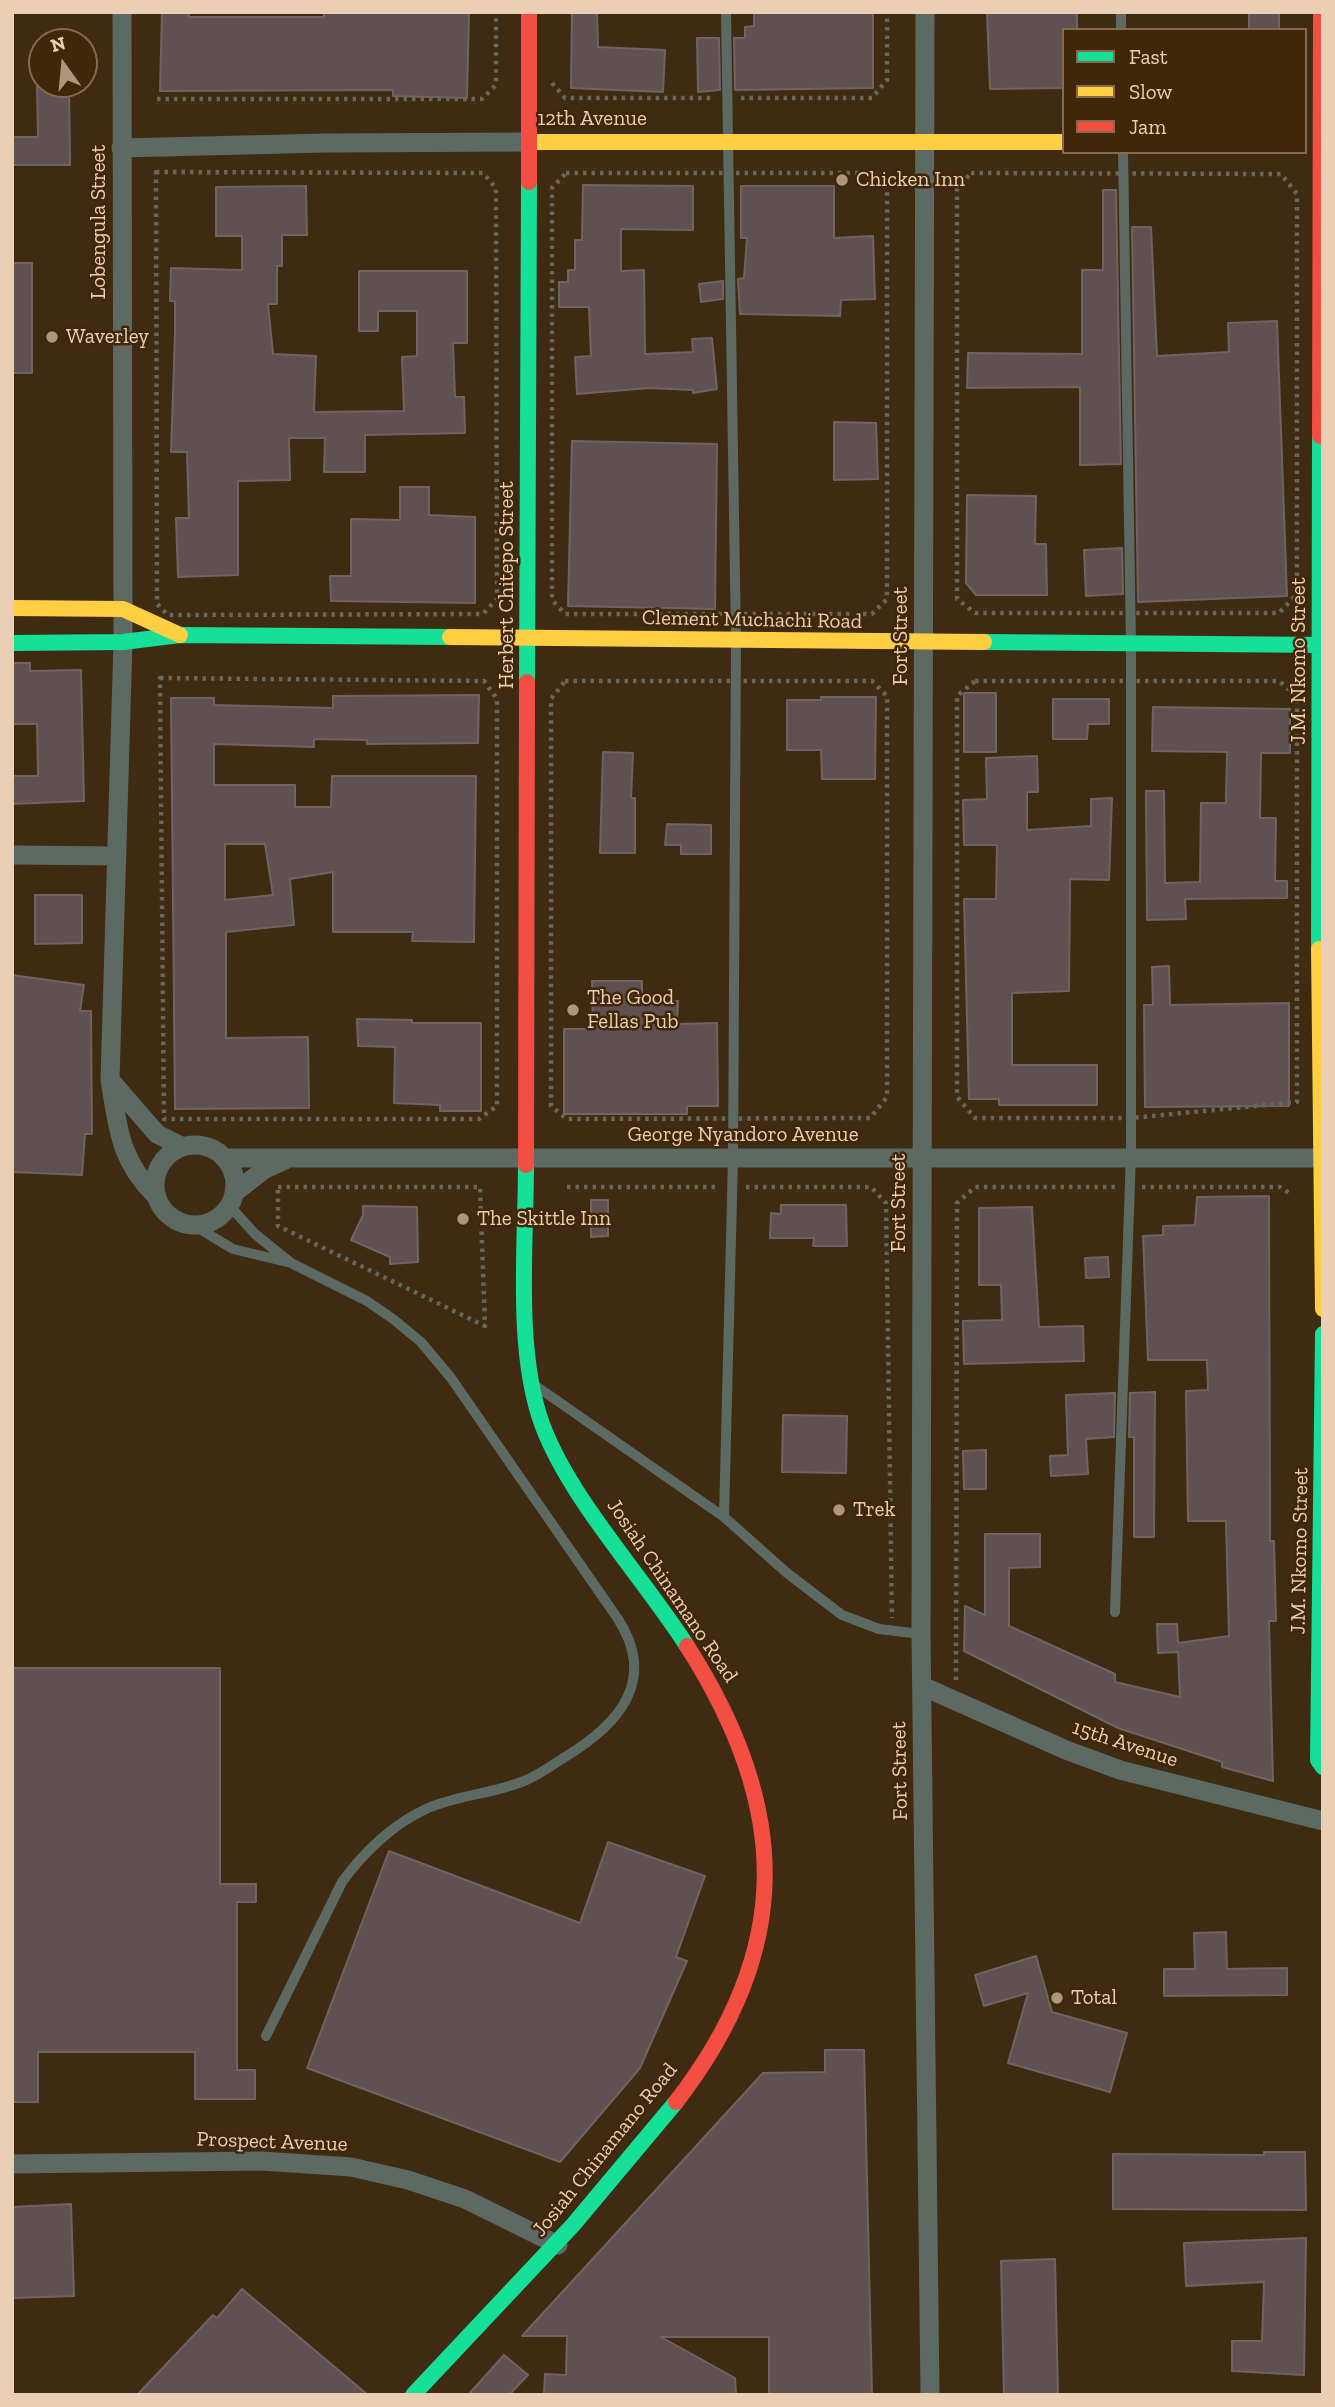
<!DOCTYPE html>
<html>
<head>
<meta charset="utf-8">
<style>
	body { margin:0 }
	#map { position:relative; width:1335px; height:2407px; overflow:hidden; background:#3e2b12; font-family:"Zilla Slab",serif }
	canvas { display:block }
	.frame { position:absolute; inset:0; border:14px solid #eacfb5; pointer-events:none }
	.legend { position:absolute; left:1062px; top:28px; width:245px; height:126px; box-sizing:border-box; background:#40270a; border:2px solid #846a4e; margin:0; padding:9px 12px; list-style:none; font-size:21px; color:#eacfb5 }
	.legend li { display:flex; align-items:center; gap:14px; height:35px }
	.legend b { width:35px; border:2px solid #846a4e }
	.north { position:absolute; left:28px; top:28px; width:70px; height:70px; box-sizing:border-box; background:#40270a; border:2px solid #846a4e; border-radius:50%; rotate:345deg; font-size:19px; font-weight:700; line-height:28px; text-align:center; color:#eacfb5 }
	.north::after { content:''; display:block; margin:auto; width:24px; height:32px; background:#ae967c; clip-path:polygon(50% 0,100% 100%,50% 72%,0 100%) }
</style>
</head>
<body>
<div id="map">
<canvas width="1335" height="2407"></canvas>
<div class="frame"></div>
<ul class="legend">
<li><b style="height:9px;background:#16e098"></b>Fast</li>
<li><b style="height:9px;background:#ffcf43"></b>Slow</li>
<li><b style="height:9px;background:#f24e42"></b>Jam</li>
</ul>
<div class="north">N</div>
</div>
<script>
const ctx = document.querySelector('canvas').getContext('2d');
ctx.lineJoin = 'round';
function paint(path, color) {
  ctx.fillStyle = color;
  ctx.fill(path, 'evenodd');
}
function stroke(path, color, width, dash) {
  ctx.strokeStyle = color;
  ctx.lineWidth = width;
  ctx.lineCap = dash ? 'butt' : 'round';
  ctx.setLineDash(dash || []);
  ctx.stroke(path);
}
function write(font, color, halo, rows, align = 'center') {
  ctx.font = font + ' "Zilla Slab",serif';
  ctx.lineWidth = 5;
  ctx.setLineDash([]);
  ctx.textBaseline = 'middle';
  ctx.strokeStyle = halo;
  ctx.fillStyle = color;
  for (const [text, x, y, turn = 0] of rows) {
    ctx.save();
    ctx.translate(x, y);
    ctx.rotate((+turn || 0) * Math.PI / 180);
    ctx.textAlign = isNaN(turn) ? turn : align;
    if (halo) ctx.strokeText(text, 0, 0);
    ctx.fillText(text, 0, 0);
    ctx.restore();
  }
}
const building = new Path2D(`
	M162,12H189V17H324V12H469L467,98L393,96V90L160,91Z
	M572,12H597L598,47L665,50L663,92L571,88Z
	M754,12H873V88L735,90L734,38H745V27L754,26Z
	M987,12H1077V30H1064L1063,88L990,89Z
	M1249,12H1279V30H1249Z
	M697,38H719L720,90L698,92Z
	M37,84H69L70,165H12V137H38Z
	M583,185L693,186V230L621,229V271L644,270L645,354L693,352L692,339L712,338L717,389L693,393V390L649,388L577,394L575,357L591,356L589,307H559V282H568V270H575V240H582Z
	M306,186L307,235H282V266H277V304H268L273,354L316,356L314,412L404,411L402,357L417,356V311H378V331H359V271H467V343H453L455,397H464L465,433L365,435V472H324L325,438H289L290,480L238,481V575L178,577L176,518H189L187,452H171L175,334V301H170L171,268L242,270V236H216V187Z
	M741,186H834V238L873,236L875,299L841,300L840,316L740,314L738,279L744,278L747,238H741Z
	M1103,190H1116L1121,464L1080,465V387L967,388L968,353L1082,354V270H1103Z
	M1132,227H1151L1157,356L1229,352L1228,323L1277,321L1287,596L1138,602Z
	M12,263H32V373H12Z
	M723,281V299L701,302L699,284Z
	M834,422L876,423L878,479L834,480Z
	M572,441L717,444L715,609L568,606Z
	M400,487H429V515L475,517V603L331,601L330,576H351V519L400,520Z
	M967,495L1036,496L1035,544H1046L1047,595H976L966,583Z
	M1122,548L1123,594L1086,596L1084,550Z
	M12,663H30V671L81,670L84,801L12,804V776H38L37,724H12Z
	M964,693H996V752H964Z
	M479,695L478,743L367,744V740L314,739V747L214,744V785H295V807H331L332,776H476L474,942L412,941L413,932H333V872L290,879L294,925L226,932V1038L308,1037L309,1108L175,1109L171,698H214V705L333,708V696ZM225,844H265L273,895L225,900Z
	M821,697H876L875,779H822L821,750H787V700H821Z
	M1053,699H1109V724H1088L1087,739H1053Z
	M1153,707L1290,709V753H1261L1260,818H1276L1275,881H1287V898L1185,899L1186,919L1147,920L1146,791H1164L1165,883L1200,882L1201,803H1226L1227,752L1152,751Z
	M603,752L633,753L631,798H635V853H600Z
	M1037,756L1038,792H1027V830L1091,826V799L1112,798L1109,880L1070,879L1069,991L1012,993V1065H1097V1105H999V1099H969L964,899H996L997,845H964L963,800L987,799L986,758Z
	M667,824L711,825V854H681V845H665Z
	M35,895H82V943L35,944Z
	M1169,966L1170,1005L1289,1003V1106L1145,1107L1144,1005H1153L1152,967Z
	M12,975L84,985L80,1011H91L92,1134H85L82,1175L12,1172Z
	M592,981H642V1001H678L677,1024L717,1023L718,1106H687V1114H564V1029H593Z
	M357,1019L412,1020V1023H481V1111H440V1105L394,1103L395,1047L358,1046Z
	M1269,1196L1270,1541H1274L1276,1621H1269L1273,1781L1222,1767V1762L1118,1728L964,1651L965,1606L985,1615V1534H1040V1567L1009,1568V1626L1115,1674V1682L1180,1697L1178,1652L1158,1653L1157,1624H1177L1178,1643L1229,1636L1226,1521H1188L1186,1391L1208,1390L1207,1360H1148L1143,1236L1163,1235V1226L1195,1225L1197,1197Z
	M591,1200H608V1236L591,1237Z
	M781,1205H846L847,1246H813L814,1238H770L771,1213L781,1214Z
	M363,1206L417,1207L418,1262L390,1264V1257L351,1240L363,1215Z
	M1032,1207L1039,1327L1083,1326L1084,1361L964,1364L963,1321L1002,1320L1001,1285H979V1208Z
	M1108,1257L1109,1277L1086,1278L1085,1258Z
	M1155,1392L1154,1537H1134V1437H1129L1130,1393Z
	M1115,1393L1114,1437L1086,1439L1088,1474L1051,1476L1050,1456L1068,1455L1066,1395Z
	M783,1415L847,1416L846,1473L782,1472Z
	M986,1450V1489H964L963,1451Z
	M12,1668H220V1884H256V1902H237V2070H255V2099H195V2052H38V2102H12Z
	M608,1842L705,1876L676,1957L687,1961L640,2068L560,2162L307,2068L389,1851L580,1923Z
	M1226,1932L1227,1969L1287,1968V1995L1164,1996V1969H1195L1194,1933Z
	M1036,1956L1052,2012L1127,2033L1110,2092L1008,2063L1028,1993L984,2006L975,1975Z
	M825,2050H864L872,2395H769V2337H661L735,2378L736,2395H544L545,2374L566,2375L567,2336H522L763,2073L825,2072Z
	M1264,2152H1305L1306,2210L1113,2209V2154L1264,2155Z
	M71,2204L74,2296L12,2298V2207Z
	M1306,2238L1304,2375L1232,2371V2341H1262L1264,2282L1186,2286L1184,2243Z
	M1055,2259L1058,2395H1004L1001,2261Z
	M242,2289L368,2395H137L213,2315L217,2318Z
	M504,2355L528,2375L509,2395H468Z`);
const path = new Path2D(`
	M552,83L565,98H715
	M741,98H872L887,80V12
	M157,99H482L496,85V12
	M156,172L483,173L496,188L497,599L483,614L168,615L157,604Z
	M566,173H873L887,189V599L872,614H565L552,600V188Z
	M971,173L1281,174L1297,194V594L1279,613H975L957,599V189Z
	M160,678L484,681L497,699V1106L479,1119H164Z
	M565,681H872L887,696V1097L870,1118L567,1119L551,1106V699Z
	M975,681H1279L1297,696V1102L1131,1118H975L957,1097V696Z
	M278,1187H480L485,1326L278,1226Z
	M567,1187H720
	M746,1187H871L886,1203L892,1618
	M1142,1187H1280L1292,1195
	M956,1680L957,1203L975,1187H1116`);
const lane = new Path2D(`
	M1121,12V30
	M229,1205L255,1234L291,1263L367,1301L393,1319L421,1342L451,1378L618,1619C658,1681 618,1725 565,1757C551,1766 539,1775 524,1781C493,1794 456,1795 426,1809C393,1824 363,1853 342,1882L266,2036
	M193,1225L233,1249L287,1262
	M536,1386L724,1517L787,1573L842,1615L879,1629L921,1634
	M724,1517L733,1158L736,640L726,12
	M1115,1612L1131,1154V644L1123,152`);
const street = new Path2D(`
	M122,12L123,642L110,1080C118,1127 119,1159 155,1195
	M925,12L921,1634L930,2395
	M121,148L326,143L529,142
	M12,855L116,856
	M111,1081L157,1134L183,1147
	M155 1185a40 40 0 1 1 80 0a40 40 0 1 1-80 0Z
	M224,1158H1323
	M234,1193L265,1169L285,1160
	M922,1686L1066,1750L1120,1770L1323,1821
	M12,2164L262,2161L351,2167L408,2180L465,2199L558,2245`);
const fast = new Path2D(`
	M984,642L1323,645
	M12,643L123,642L180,635L450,637
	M527,682L529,182
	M1319,949L1320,436
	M526,1165C526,1244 515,1350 542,1424C569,1498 643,1577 687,1646
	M1323,1334L1318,1760L1323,1767
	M413,2395L573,2225L676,2102`);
const slow = new Path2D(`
	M529,142H1064
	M12,608L123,609L180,635
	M450,637L984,642
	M1319,949L1323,1309`);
const jam = new Path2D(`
	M529,182V12
	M1320,436L1321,12
	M526,1165L527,682
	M676,2102C795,1948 790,1807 687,1646`);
const markers = [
	[842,180,7,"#ae967c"],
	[52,337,7,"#ae967c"],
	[573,1010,7,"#ae967c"],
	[463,1219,7,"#ae967c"],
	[839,1510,7,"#ae967c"],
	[1057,1998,7,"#ae967c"]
];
const streetNames = [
	["12th Avenue",592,119],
	["Lobengula Street",99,222,-90],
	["Herbert Chitepo Street",507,585,-90],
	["Clement Muchachi Road",752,620,1],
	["Fort Street",901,636,-90],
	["J.M. Nkomo Street",1299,661,-90],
	["George Nyandoro Avenue",743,1135],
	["Fort Street",899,1203,-90],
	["J.M. Nkomo Street",1300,1551,-89],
	["Josiah Chinamano Road",672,1591,56],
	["15th Avenue",1125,1744,18],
	["Fort Street",900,1771,-91],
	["Prospect Avenue",272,2142,2],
	["Josiah Chinamano Road",605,2150,-51]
];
const poiNames = [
	["Chicken Inn",856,180],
	["Waverley",66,337],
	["The Good",587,998],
	["Fellas Pub",587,1022],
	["The Skittle Inn",477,1219],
	["Trek",853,1510],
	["Total",1071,1998]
];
paint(building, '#5f5151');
stroke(building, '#716362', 2);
stroke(path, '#67675b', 4.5, [3.5, 5]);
stroke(lane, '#5d6a64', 10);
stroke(street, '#5d6a64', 19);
stroke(fast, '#16e098', 16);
stroke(slow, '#ffcf43', 16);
stroke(jam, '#f24e42', 16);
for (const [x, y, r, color] of markers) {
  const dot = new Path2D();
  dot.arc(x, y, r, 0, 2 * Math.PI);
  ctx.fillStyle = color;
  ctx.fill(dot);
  stroke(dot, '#40270a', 2.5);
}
write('21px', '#eacfb5', '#40270a', streetNames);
write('21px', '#eacfb5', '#40270a', poiNames, 'left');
</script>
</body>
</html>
